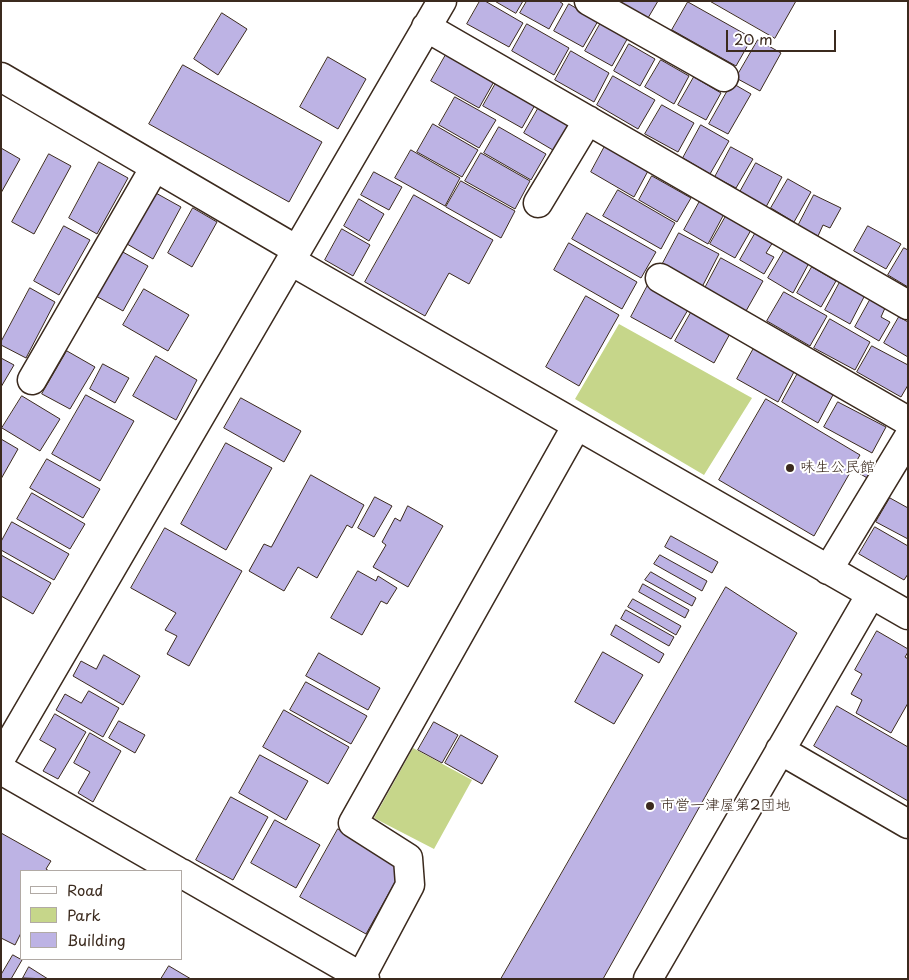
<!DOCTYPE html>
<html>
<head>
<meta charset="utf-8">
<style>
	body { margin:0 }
	#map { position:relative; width:909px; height:980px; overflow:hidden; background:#fff; font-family:"Playpen Sans",sans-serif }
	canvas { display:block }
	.frame { position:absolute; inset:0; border:2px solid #3b2a1e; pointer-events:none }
	.legend { position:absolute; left:20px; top:870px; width:162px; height:90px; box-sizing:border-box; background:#fff; border:1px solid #b1aaa5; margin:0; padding:6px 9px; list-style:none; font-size:15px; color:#3b2a1e }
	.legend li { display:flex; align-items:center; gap:10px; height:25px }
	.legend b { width:25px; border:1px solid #b1aaa5 }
	.scale { position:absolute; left:726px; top:30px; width:110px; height:22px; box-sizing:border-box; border:2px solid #3b2a1e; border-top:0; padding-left:6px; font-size:15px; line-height:18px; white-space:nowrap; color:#3b2a1e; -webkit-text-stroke:4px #fff; paint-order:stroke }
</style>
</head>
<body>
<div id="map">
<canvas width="909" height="980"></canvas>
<div class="frame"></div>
<ul class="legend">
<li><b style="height:6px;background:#fff"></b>Road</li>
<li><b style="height:14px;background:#c6d68a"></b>Park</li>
<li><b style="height:14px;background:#bdb3e4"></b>Building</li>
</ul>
<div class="scale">20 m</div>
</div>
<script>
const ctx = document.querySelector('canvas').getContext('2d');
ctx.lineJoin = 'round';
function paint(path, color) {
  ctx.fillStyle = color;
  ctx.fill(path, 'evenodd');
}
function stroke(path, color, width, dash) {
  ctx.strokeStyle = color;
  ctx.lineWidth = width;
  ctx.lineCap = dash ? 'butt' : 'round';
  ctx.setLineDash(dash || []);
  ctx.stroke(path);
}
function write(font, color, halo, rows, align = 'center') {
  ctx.font = font + ' "Playpen Sans","Klee One",sans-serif';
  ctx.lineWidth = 4;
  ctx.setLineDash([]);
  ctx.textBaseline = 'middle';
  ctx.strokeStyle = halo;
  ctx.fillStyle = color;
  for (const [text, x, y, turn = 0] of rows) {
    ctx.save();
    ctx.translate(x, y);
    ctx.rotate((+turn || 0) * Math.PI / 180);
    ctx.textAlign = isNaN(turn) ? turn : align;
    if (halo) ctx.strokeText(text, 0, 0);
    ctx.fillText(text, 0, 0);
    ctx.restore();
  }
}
const green = new Path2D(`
	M619,324L752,398L704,475L575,399Z
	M413,748L472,780L434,849L374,818Z`);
const building = new Path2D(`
	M480,1H485L523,23L509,47L467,24Z
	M495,1H523L516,13Z
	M527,1H559L563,4L549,29L520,13Z
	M619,1H658L648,18Z
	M710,1H796L775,38Z
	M688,2L752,38L736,66L672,30Z
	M569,4L598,21L583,47L554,31Z
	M222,13L247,29L218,75L194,59Z
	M603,19L630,34L612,66L585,51Z
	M527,24L569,48L554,75L512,51Z
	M758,40L781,53L760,91L736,78Z
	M629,44L655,59L640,86L614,71Z
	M448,51L496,78L479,108L431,81Z
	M571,51L609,73L594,102L555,80Z
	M328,57L366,79L338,129L300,107Z
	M661,60L689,76L674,104L645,87Z
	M183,65L322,142L289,202L149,124Z
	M613,76L655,100L638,129L597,105Z
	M694,77L721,93L706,120L678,105Z
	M496,83L535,105L522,128L483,106Z
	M732,83L751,94L728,134L709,124Z
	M455,97L496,120L479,148L439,125Z
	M662,105L694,123L678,152L645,134Z
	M539,107L573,126L558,153L524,133Z
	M433,124L478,150L462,177L417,152Z
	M701,125L729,141L710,174L683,158Z
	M499,127L546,154L531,180L484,153Z
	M605,146L648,171L634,197L591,172Z
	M731,147L753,159L736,188L715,177Z
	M1,148L20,159L1,193Z
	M411,150L460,178L445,206L395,178Z
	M481,153L530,181L515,209L465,181Z
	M49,154L71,166L34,234L12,222Z
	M99,162L128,178L97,234L69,218Z
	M756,163L782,177L766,207L740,192Z
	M374,172L402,187L389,210L361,195Z
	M652,176L691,198L677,222L639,200Z
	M788,179L811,192L794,222L771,208Z
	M461,181L515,211L501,238L446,207Z
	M618,190L675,223L661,249L603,216Z
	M154,192L181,207L153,259L127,244Z
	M414,195L493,240L469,284L449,273L425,316L365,282Z
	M814,195L841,208L830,228L823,225L818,236L798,226Z
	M359,199L384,214L369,241L344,226Z
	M700,201L724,214L708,244L684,230Z
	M193,208L217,222L192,267L168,253Z
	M587,213L656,252L641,278L572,239Z
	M726,216L751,230L735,258L710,244Z
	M64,226L90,240L59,295L34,281Z
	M868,226L901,244L886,269L854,251Z
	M342,229L370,245L353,276L325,260Z
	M756,232L773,242L766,253L774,257L764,274L740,260Z
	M679,233L719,254L702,287L662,265Z
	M569,243L637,282L622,309L554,270Z
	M904,248L908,250V287L888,275Z
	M785,249L809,263L793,293L768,278Z
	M121,251L148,266L123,311L96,296Z
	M721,258L763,281L746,311L705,288Z
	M812,267L836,281L821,307L797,293Z
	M840,282L865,295L850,324L825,310Z
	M648,285L689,308L671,339L631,317Z
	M30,288L55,302L26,358L1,345V342Z
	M144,289L189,315L168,351L123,325Z
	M784,292L827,316L810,346L767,321Z
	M586,296L619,315L579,386L546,367Z
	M870,300L885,308L881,317L890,322L879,341L855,327Z
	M693,309L732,330L714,363L675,341Z
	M899,317L908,322V357L884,343Z
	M830,319L870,342L855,370L814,348Z
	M872,346L908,365V385L901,397L857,372Z
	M754,348L795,370L778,402L737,379Z
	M67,351L95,367L70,409L42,394Z
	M156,356L197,380L176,420L133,396Z
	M1,358L14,365L1,387Z
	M103,364L129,378L115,403L90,389Z
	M798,373L834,393L818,423L782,402Z
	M86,395L134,421L100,481L52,454Z
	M22,396L60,419L40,451L2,428Z
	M241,398L301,431L284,462L224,428Z
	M766,399L860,455L814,536L719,480Z
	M838,402L886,427L872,453L824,427Z
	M1,439L18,449L1,479Z
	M226,443L272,468L226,550L181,524Z
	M47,459L100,489L83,518L30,488Z
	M863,461L875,468L869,479L857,472Z
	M311,475L364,505L352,528L347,525L317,578L298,567L284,591L249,571L264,544L271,547Z
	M32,493L85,524L70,549L17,519Z
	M375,497L392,506L374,537L358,528Z
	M890,498L908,508V539L876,522Z
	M408,506L443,526L408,587L373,567L386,545L382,542L395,518L400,521Z
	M12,522L69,554L54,580L1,550V542Z
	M875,527L908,546V574L904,580L859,554Z
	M165,528L242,571L189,666L167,654L177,636L165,630L176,613L131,588Z
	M671,536L718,562L712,573L665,547Z
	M1,555L51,583L33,614L1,596Z
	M660,555L707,581L702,591L654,564Z
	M358,571L376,581L378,576L397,588L387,604L381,601L362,635L331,618Z
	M651,572L696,598L692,606L645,580Z
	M643,584L689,610L685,618L639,592Z
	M726,587L797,633L603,979H501Z
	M633,599L681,626L676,635L628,607Z
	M626,610L674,637L669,646L621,619Z
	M616,625L664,654L659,663L611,635Z
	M877,631L908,649V652L905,657L908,659V703L891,733L856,713L862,700L851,694L862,674L855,670Z
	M603,652L643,675L614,724L575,702Z
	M319,653L380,688L368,710L306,676Z
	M104,655L140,676L123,705L73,676L81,661L96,669Z
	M306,682L367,716L351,744L290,710Z
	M89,691L119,708L103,737L56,710L65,694L81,703Z
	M837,706L908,747V801L814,746Z
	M284,710L349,747L328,784L263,747Z
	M55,714L86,732L58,779L43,771L56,749L40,740Z
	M119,721L145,735L135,753L109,738Z
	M434,722L458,735L442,763L418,750Z
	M90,733L121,751L93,802L78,793L90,772L74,763Z
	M461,735L498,756L482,784L445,763Z
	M260,755L308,781L286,820L239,793Z
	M231,797L268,817L233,880L196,860Z
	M275,820L320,845L296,888L251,863Z
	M338,829L391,858L398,877L366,934L300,897Z
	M1,833L51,861L46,869L49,871H21V933L15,945L1,938Z
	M13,955L22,960L11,979H1V975Z
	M169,966L191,979H161Z
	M29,967L48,979L23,978Z`);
const minor = new Path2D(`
	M589,1L724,77
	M426,27L908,305
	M1,77L297,250
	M538,203L588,120
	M291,261L908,615
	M660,278L908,421
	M32,380L155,167
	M828,570L908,438
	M780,750L908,824
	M1,758L442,1
	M1,770L177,871
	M181,873L365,979
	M361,977L410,885L408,858L353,823L577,425
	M648,979L871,594`);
const markers = [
	[790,468,5,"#3b2a1e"],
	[650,806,5,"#3b2a1e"]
];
const poiNames = [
	["味生公民館",800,468],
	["市営一津屋第2団地",660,806]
];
paint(green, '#c6d68a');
paint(building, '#bdb3e4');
stroke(building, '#3b2a1e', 1);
stroke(minor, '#3b2a1e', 31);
stroke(minor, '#fff', 28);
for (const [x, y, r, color] of markers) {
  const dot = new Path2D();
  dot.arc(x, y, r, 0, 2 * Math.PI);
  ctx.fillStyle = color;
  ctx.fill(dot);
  stroke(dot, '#fff', 2);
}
write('15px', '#3b2a1e', '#fff', poiNames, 'left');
</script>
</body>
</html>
